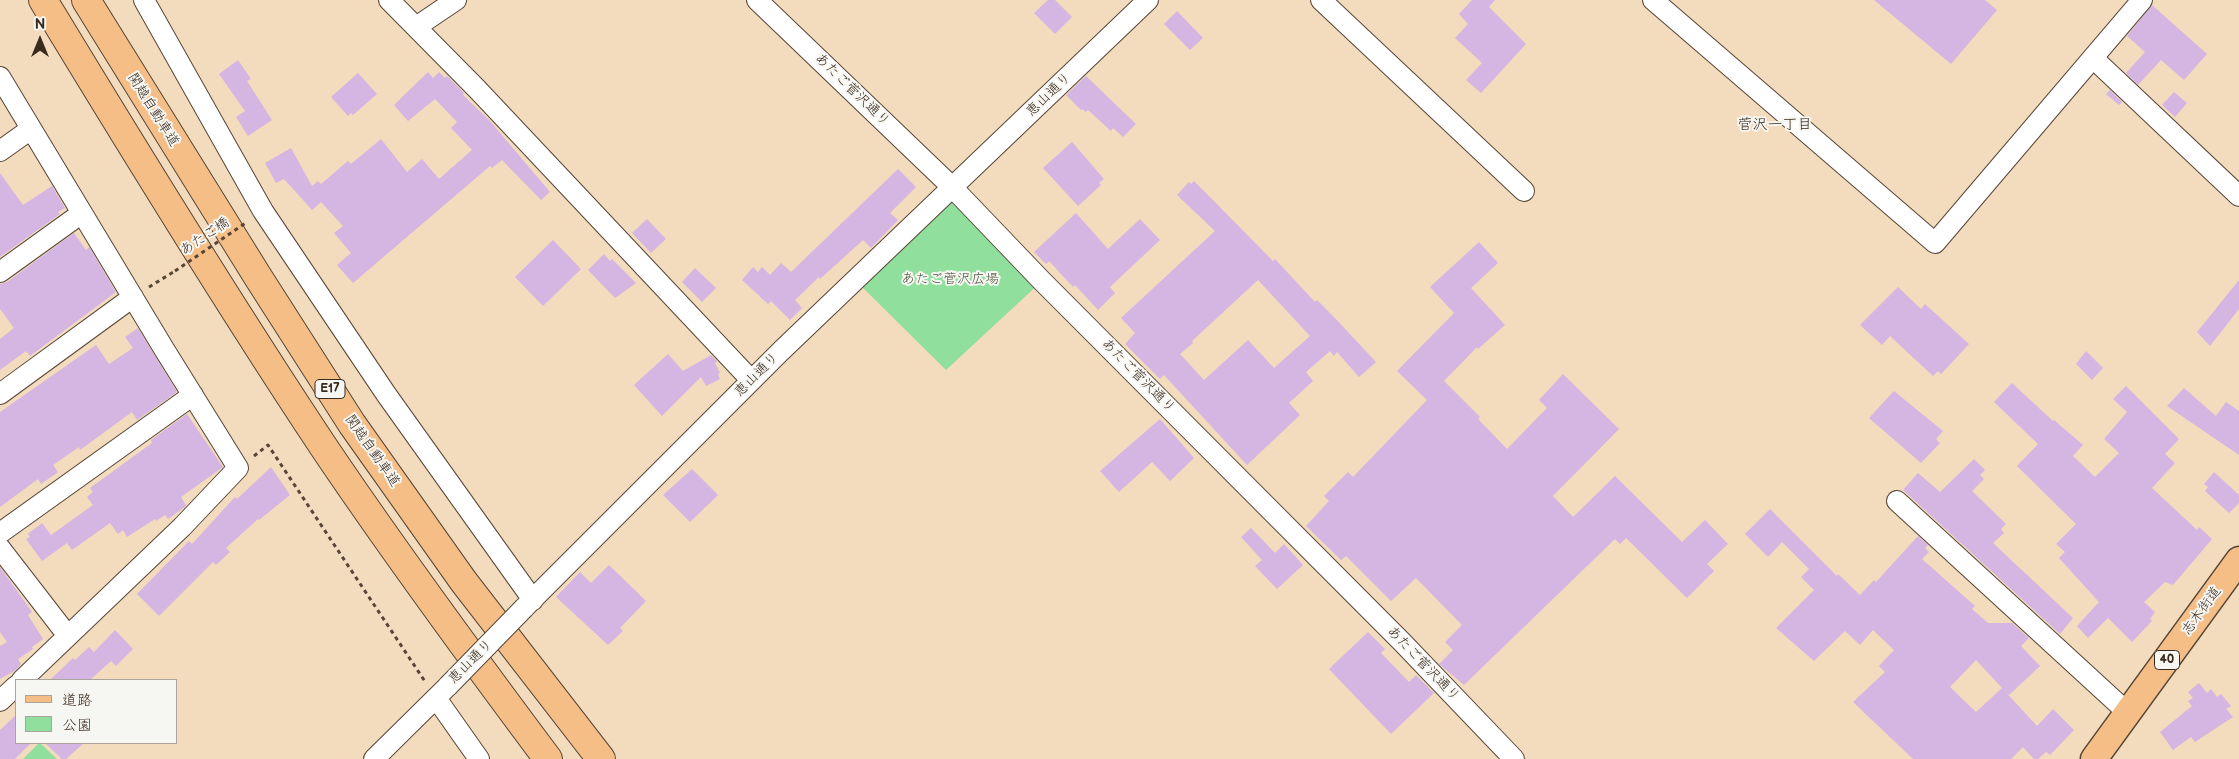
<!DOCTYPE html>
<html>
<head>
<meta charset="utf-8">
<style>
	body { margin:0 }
	#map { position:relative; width:2239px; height:759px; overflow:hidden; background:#f3dbbe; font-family:"Balsamiq Sans","Klee One",sans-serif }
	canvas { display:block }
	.legend { position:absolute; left:15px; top:679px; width:162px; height:65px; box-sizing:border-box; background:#f6f6f2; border:1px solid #aba49d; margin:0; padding:6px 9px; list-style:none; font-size:15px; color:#3b2a1e }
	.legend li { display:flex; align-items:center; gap:10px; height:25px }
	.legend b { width:25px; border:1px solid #aba49d }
	.north { position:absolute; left:15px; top:15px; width:50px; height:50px; -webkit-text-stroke:4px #f6f6f2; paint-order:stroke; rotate:0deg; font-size:14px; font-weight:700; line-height:20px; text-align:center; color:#3b2a1e }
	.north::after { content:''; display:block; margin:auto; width:18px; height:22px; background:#3b2a1e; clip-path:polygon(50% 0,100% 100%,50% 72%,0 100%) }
</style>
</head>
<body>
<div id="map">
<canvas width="2239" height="759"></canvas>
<ul class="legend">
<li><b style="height:6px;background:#f5be86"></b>道路</li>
<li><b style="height:14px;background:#91df9d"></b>公園</li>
</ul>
<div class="north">N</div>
</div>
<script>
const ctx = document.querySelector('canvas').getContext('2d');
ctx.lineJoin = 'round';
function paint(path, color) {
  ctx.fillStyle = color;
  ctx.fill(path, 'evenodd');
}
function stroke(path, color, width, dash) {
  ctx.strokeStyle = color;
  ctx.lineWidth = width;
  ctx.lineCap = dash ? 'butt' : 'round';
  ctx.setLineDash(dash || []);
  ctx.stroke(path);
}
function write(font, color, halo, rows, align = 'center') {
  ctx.font = font + ' "Balsamiq Sans","Klee One",sans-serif';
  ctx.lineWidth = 4;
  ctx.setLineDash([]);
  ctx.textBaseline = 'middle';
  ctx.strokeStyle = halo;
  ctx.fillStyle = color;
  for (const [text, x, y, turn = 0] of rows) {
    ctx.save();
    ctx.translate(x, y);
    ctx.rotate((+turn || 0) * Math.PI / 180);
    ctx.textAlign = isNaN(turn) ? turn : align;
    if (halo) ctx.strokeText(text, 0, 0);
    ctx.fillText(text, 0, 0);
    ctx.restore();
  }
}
const green = new Path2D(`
	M952,187L1042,281L946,370L856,281Z
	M39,743H40L57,759H23Z`);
const building = new Path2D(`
	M1048,0H1055L1072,17L1055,34L1034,13Z
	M1472,0H1495L1489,7L1526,44L1481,93L1466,80L1482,63L1455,38L1468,24L1459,14Z
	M1874,0H1985L1997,10L1951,64Z
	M2152,5L2207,54L2184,80L2161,60L2138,85L2126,73L2145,52L2127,36Z
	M1177,11L1203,38L1190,50L1164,24Z
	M238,60L251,79L247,81L272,120L248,136L236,117L245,111L219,74Z
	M428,72L433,78L439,72L445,78L447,76L464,93L463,95L490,121L550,192L541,200L502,160L492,168L490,166L353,283L337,265L351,253L334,233L343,226L321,202L312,210L284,179L276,183L265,163L291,148L312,186L318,181L321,184L348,161L351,164L381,139L407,172L422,159L439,179L472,150L451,128L457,122L435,99L408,121L394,105Z
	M358,73L377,94L353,115L351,113L348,116L331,97Z
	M1086,76L1136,124L1123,137L1113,128L1111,131L1088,110L1086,112L1082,109L1081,110L1066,95Z
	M2110,90L2122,102L2119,105L2106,94Z
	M2174,92L2187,103L2175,117L2162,105Z
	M1072,142L1104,179L1099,183L1101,185L1078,206L1043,168Z
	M898,169L916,187L890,213L898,220L871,248L863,240L820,279L819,277L795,300L802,308L790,320L771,301L768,304L742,280L753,267L758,272L762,267L770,275L781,263L791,272Z
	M0,173L23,205L52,186L65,208L58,212L60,214L0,257Z
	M1194,181L1273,261L1275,259L1315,302L1317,300L1334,317L1376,362L1359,377L1337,352L1334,356L1330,351L1306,372L1313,381L1289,403L1300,415L1247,465L1164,375L1160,379L1125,344L1135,333L1121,318L1215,231L1177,195L1189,182L1191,184ZM1258,280L1310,336L1274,368L1248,340L1204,380L1180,354L1193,343L1192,341Z
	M1076,213L1108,249L1140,219L1160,240L1110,287L1115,293L1098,310L1075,285L1073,287L1049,261L1046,264L1034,252Z
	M647,219L666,239L651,253L632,233Z
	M74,233L86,250L89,247L116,292L30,356L26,351L0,370V339L14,328L0,309V284L7,282Z
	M553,240L581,269L543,306L515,277Z
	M1479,242L1498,263L1471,288L1505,325L1478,349L1477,347L1444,381L1480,417L1478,419L1507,449L1547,408L1539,400L1563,374L1619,429L1553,496L1573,517L1615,476L1682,542L1705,520L1728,544L1707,564L1714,571L1687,598L1626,538L1620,544L1615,539L1464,685L1439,664L1453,650L1445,642L1462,625L1416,578L1391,601L1346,556L1341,560L1306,526L1329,501L1324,496L1348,472L1353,477L1427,400L1397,371L1454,313L1430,287Z
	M604,254L610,261L612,259L636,283L615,298L588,270Z
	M695,268L716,288L702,302L682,282Z
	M2239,280V309L2210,346L2197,332Z
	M1898,287L1921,309L1925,304L1969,344L1941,374L1938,371L1933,376L1890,336L1882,345L1860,325Z
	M138,328L177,392L137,420L132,412L80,450L79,447L53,465L58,472L41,484L38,479L0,507V412L96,345L109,364L133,348L125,337Z
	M2086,351L2103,368L2092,380L2076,364Z
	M668,354L683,371L711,355L717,361L715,363L720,373L718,374L720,379L706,386L701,377L662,416L634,385Z
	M2012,383L2053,421L2054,420L2083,445L2073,456L2095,477L2119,453L2104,439L2127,412L2113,399L2126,386L2179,439L2165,454L2175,463L2152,488L2197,530L2199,527L2212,539L2173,585L2165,582L2144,602L2155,612L2150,619L2152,621L2132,642L2108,618L2088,638L2077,626L2099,602L2059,558L2065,552L2056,544L2076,524L2017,466L2038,444L1994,402Z
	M2184,388L2216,416L2226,402L2239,411V455L2167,406Z
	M1894,391L1943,431L1936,439L1940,443L1921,463L1869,418Z
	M187,414L223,467L181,497L186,505L185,507L168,519L165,515L156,521L155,519L127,537L123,530L118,534L110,523L72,550L67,543L42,561L26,539L30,537L28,534L42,523L51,535L93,505L87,497L93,492L90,488L152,443L151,440Z
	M1160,419L1194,458L1170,481L1152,462L1119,492L1100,471Z
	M1974,459L1985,470L1980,475L1984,479L1972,491L2006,524L2001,529L2004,533L1993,543L2073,618L2060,634L1903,490L1918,473L1940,492Z
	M271,467L290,495L259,520L258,519L226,548L230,552L216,565L213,562L159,616L137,594L189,541L192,544L235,497L237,499Z
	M692,469L718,495L690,522L663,495Z
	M2214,472L2239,495V503L2229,513L2205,491L2208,487L2204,484Z
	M1770,509L1837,576L1838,574L1860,595L1874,580L1876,582L1918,536L1928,545L1925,548L1929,552L1922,559L1975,606L1972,609L1988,623H2012L2029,638L2021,646L2040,666L2009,695L2002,688L2037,726L2053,709L2074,730L2050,755L2046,752L2038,759H2034L2023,747L2011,759H1913L1853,702L1885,672L1879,666L1894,650L1873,630L1860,645L1845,631L1814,661L1776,628L1814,590L1801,577L1809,569L1782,542L1768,557L1745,534ZM1976,660L2002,688L1976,712L1950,687Z
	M1251,528L1275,553L1284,544L1303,565L1277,589L1255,566L1262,560L1241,537Z
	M609,565L646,601L620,628L623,631L608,645L556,597L580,572L591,583Z
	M0,567L32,612L28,615L43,639L32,647L33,649L18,659L21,664L16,670L0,679V646L7,642L0,632Z
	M115,630L133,649L116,666L111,661L90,680H50L73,658L75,660L89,647L94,652Z
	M1368,632L1385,649L1381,653L1409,682L1416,675L1434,693L1391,734L1329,669Z
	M2199,683L2207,693L2211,689L2217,697L2221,694L2231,706L2226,709L2233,717L2195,742L2191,737L2173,750L2160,732L2192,706L2188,701L2193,698L2188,692Z
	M16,715V743H31L15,759H0V730Z
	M45,743H84L66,759H62Z`);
const path = new Path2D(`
	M149,287L175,271
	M254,456L268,445L426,683`);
const minor = new Path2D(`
	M144,0L263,211L386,394L533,600
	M389,0L477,89L751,380
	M757,0L952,187L1042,281L1402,642L1514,759
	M1321,0L1524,191
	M1653,0L1935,243L2142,0
	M416,27L456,0
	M2094,59L2239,196
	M0,77L164,349L238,468L182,527L22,680
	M0,151L31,129
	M0,272L82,213
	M0,394L133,297
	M1897,501L2128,713
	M0,533L193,395
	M0,548L68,636
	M524,608L781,351L1148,0
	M436,698L479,759
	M0,701L16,686
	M374,759L448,686`);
const major = new Path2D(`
	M2094,759L2239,560`);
const highway = new Path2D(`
	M43,0C134,150 226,300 323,446C395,553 471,656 548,759
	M86,0L258,277L352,424L464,582L601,759`);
const pathBridge = new Path2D(`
	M175,271L247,222`);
const minorBridge = new Path2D(`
	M448,686L524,608`);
const shields = [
	[330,389,30],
	[2167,660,25]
];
const shieldNames = [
	["E17",330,389],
	["40",2167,660]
];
const streetNames = [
	["あたご菅沢通り",852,90,44],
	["恵山通り",1049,95,-44],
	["関越自動車道",153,110,58],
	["あたご橋",205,237,-34],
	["恵山通り",757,375,-45],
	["あたご菅沢通り",1138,376,45],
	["関越自動車道",372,451,55],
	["志木街道",2202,611,-54],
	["恵山通り",471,662,-45],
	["あたご菅沢通り",1423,664,46]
];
const parkNames = [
	["あたご菅沢広場",950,279]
];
const neighbourhoodNames = [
	["菅沢一丁目",1775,125]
];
paint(green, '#91df9d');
paint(building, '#d5b5e1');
stroke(minor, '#574536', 22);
stroke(major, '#574536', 29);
stroke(highway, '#574536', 30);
stroke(path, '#574536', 3, [4, 4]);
stroke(minor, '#fff', 20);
stroke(major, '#f5be86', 26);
stroke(highway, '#f5be86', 28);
stroke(minorBridge, '#574536', 22, []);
stroke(pathBridge, '#574536', 3, [4, 4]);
stroke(minorBridge, '#fff', 20);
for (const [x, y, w] of shields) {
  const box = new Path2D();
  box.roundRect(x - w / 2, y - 9.5, w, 19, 4);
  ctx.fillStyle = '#f6f6f2';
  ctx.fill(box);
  stroke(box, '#3b2a1e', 1);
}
write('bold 12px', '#3b2a1e', null, shieldNames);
write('14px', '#3b2a1e', '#f6f6f2', streetNames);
write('14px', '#50573e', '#f6f6f2', parkNames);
write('15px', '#3b2a1e', '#f6f6f2', neighbourhoodNames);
</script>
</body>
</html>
